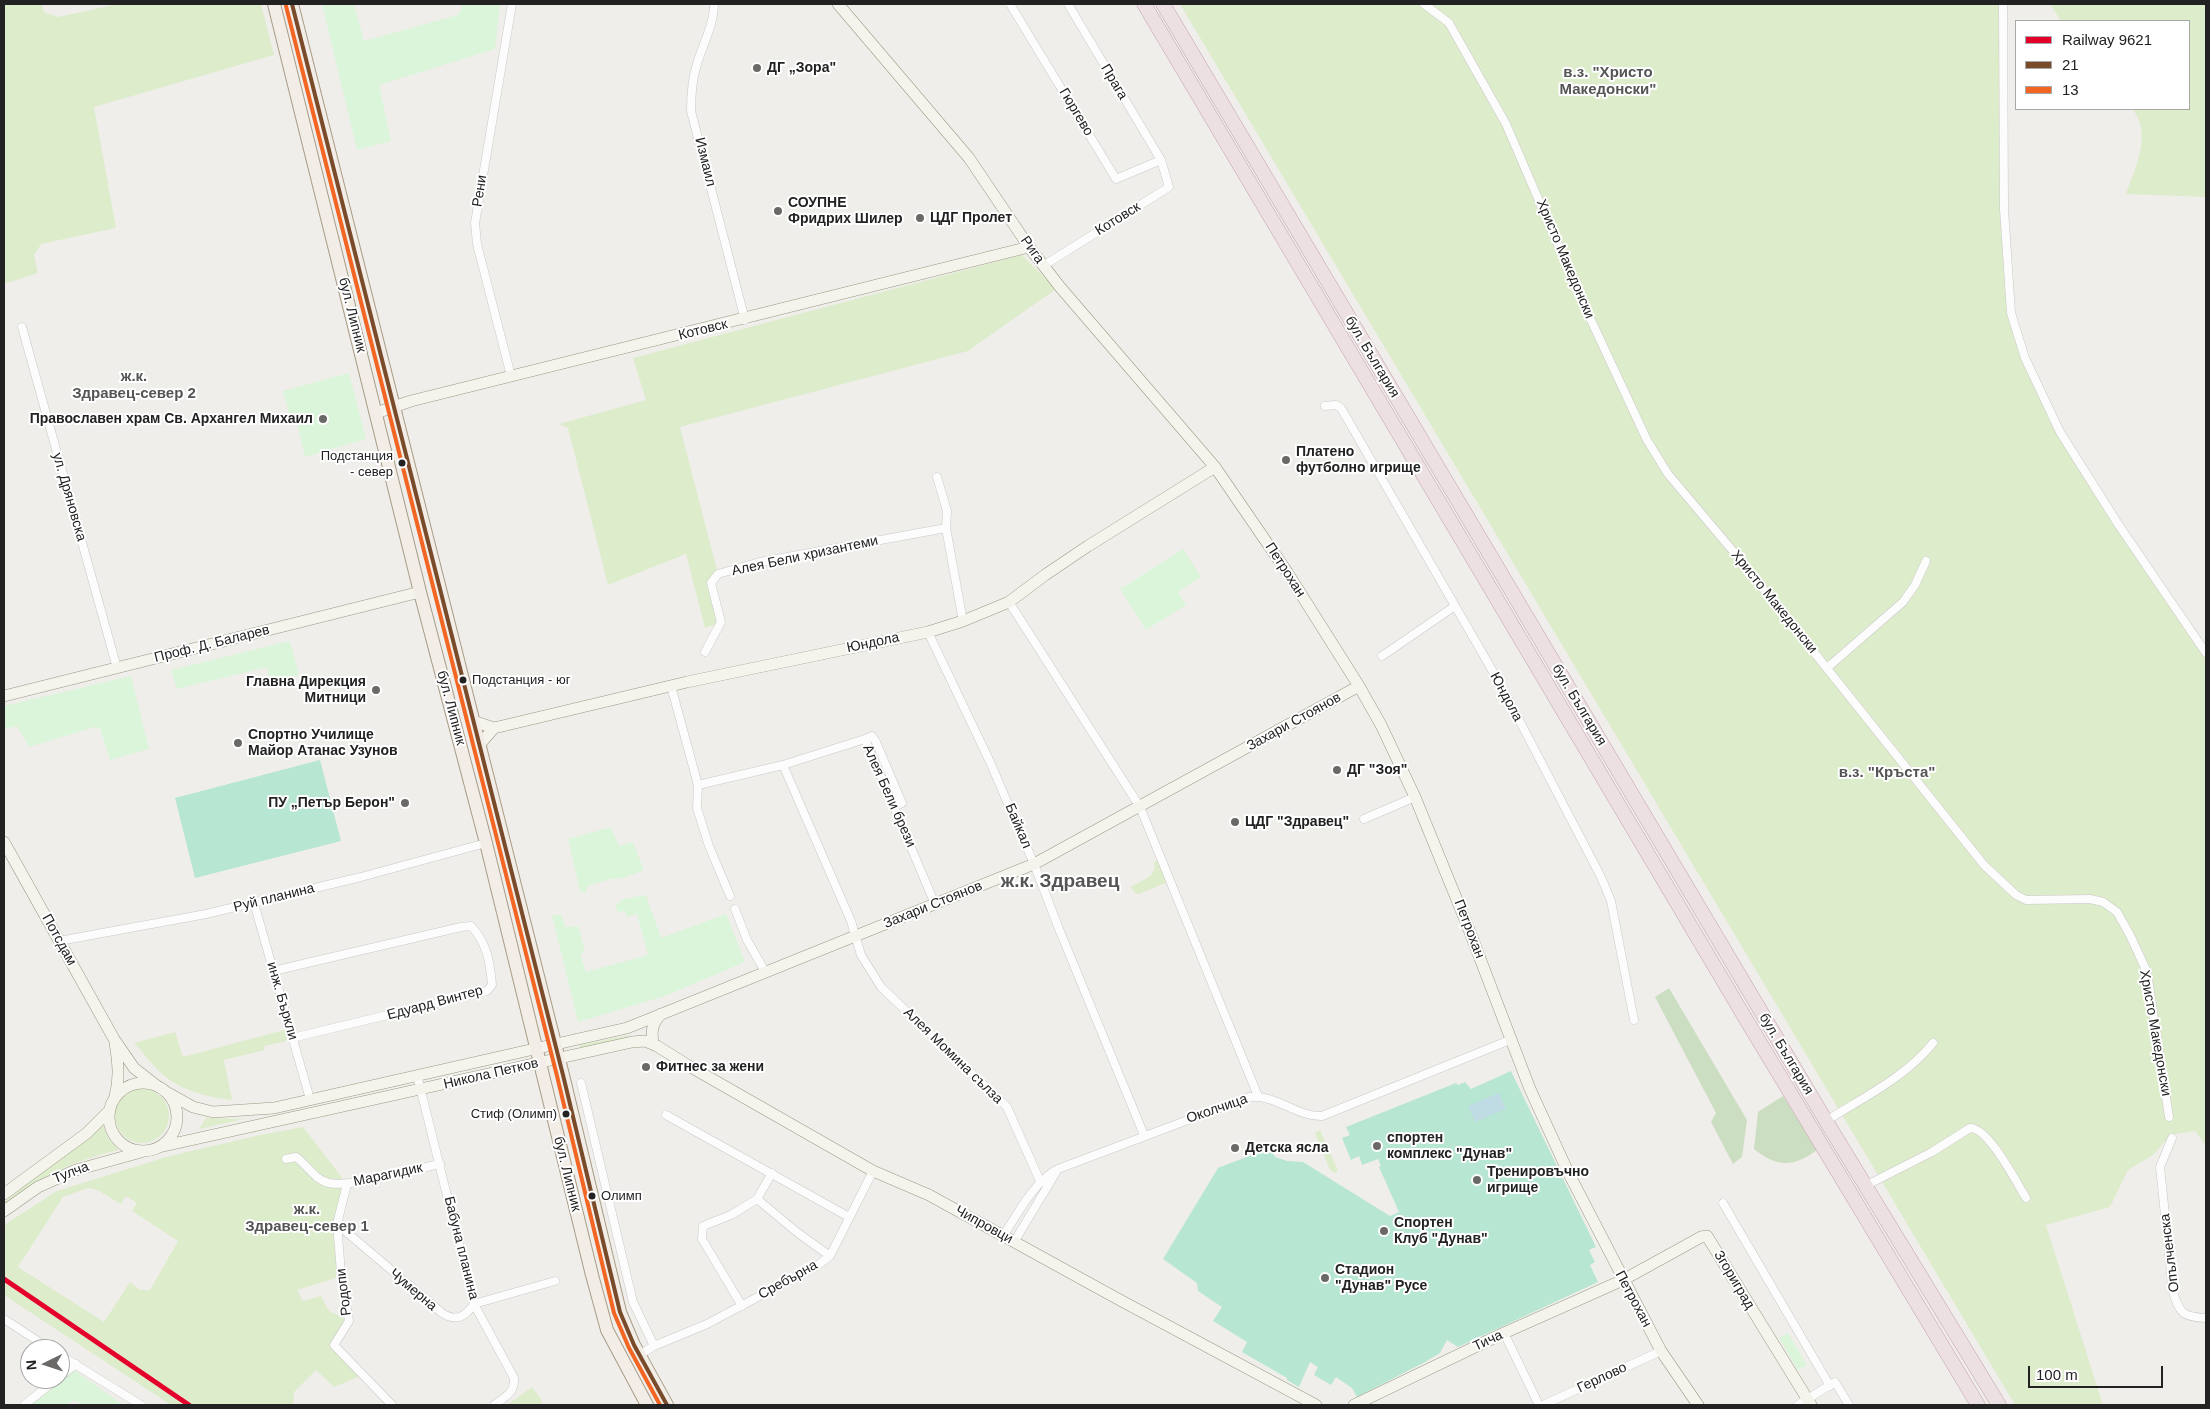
<!DOCTYPE html>
<html>
<head>
<meta charset="utf-8">
<style>
	body { margin:0 }
	#map { position:relative; width:2210px; height:1409px; overflow:hidden; background:#f0eeeb; font-family:Helvetica,sans-serif }
	canvas { display:block }
	.frame { position:absolute; inset:0; border:5px solid #222; pointer-events:none }
	.legend { position:absolute; left:2015px; top:20px; width:175px; height:90px; box-sizing:border-box; background:#fff; border:1px solid #a7a7a7; margin:0; padding:6px 9px; list-style:none; font-size:15px; color:#222 }
	.legend li { display:flex; align-items:center; gap:10px; height:25px }
	.legend b { width:25px; border:1px solid #a7a7a7 }
	.north { position:absolute; left:20px; top:1339px; width:50px; height:50px; box-sizing:border-box; background:#fff; border:1px solid #a7a7a7; border-radius:50%; rotate:266deg; font-size:14px; font-weight:700; line-height:20px; text-align:center; color:#222 }
	.north::after { content:''; display:block; margin:auto; width:18px; height:22px; background:#6a6968; clip-path:polygon(50% 0,100% 100%,50% 72%,0 100%) }
	.scale { position:absolute; left:2028px; top:1366px; width:135px; height:22px; box-sizing:border-box; border:2px solid #222; border-top:0; padding-left:6px; font-size:15px; line-height:18px; white-space:nowrap; color:#222; -webkit-text-stroke:4px #fff; paint-order:stroke }
</style>
</head>
<body>
<div id="map">
<canvas width="2210" height="1409"></canvas>
<div class="frame"></div>
<ul class="legend">
<li><b style="height:6px;background:#e4002b"></b>Railway 9621</li>
<li><b style="height:6px;background:#7a4b2a"></b>21</li>
<li><b style="height:6px;background:#f26522"></b>13</li>
</ul>
<div class="north">N</div>
<div class="scale">100 m</div>
</div>
<script>
const ctx = document.querySelector('canvas').getContext('2d');
ctx.lineJoin = 'round';
function paint(path, color) {
  ctx.fillStyle = color;
  ctx.fill(path, 'evenodd');
}
function stroke(path, color, width, dash) {
  ctx.strokeStyle = color;
  ctx.lineWidth = width;
  ctx.lineCap = dash ? 'butt' : 'round';
  ctx.setLineDash(dash || []);
  ctx.stroke(path);
}
function write(font, color, halo, rows, align = 'center') {
  ctx.font = font + ' Helvetica,sans-serif';
  ctx.lineWidth = 4;
  ctx.setLineDash([]);
  ctx.textBaseline = 'middle';
  ctx.strokeStyle = halo;
  ctx.fillStyle = color;
  for (const [text, x, y, turn = 0] of rows) {
    ctx.save();
    ctx.translate(x, y);
    ctx.rotate((+turn || 0) * Math.PI / 180);
    ctx.textAlign = isNaN(turn) ? turn : align;
    if (halo) ctx.strokeText(text, 0, 0);
    ctx.fillText(text, 0, 0);
    ctx.restore();
  }
}
const grass = new Path2D(`
	M4,4H42L44,12L58,17L118,4H261L274,55L94,107L116,228L41,244L34,255L38,273L4,284Z
	M1180,4H2004L2009,302L2025,358L2060,432L2206,653V1146L2195,1131L2171,1135L2153,1155L2128,1170L2110,1207L2046,1225L2103,1405H2015Z
	M2050,4H2206V197L2126,194C2135,168 2153,133 2132,109H2189V21H2061Z
	M1022,255L1056,289L968,351L680,427L718,574L711,583L721,622L705,628L686,554L608,585L568,428L559,424L646,400L633,358Z
	M1160,859L1170,881L1139,894L1135,893L1131,887C1141,880 1158,877 1154,862Z
	M288,1029L291,1040L264,1046L265,1050L224,1060L232,1100C206,1097 181,1091 160,1072C151,1064 143,1052 134,1043L175,1032L183,1057Z
	M626,1036L639,1038L580,1048V1045Z
	M115 1116a27 27 0 1 1 54 0a27 27 0 1 1-54 0Z
	M206,1118L244,1119L199,1129Z
	M103,1125L108,1138L119,1150C71,1161 43,1176 4,1205V1202Z
	M303,1127L347,1184L337,1224L336,1278L297,1290L303,1301L321,1296L329,1311L349,1321L334,1345L363,1375L334,1387L316,1370L294,1392L293,1405H171L4,1295V1225L57,1191L166,1157L260,1135ZM88,1188L97,1190L121,1204L126,1196L137,1203L132,1211L178,1241L150,1290H140L130,1282L104,1322L18,1267L63,1197Z
	M1320,1130L1338,1171L1335,1173L1330,1170L1315,1133Z
	M532,1387L541,1399L543,1405H507Z`);
const forest = new Path2D(`
	M1669,988L1747,1120L1742,1157L1733,1164L1711,1122L1716,1113L1655,997Z
	M1783,1096L1817,1150C1793,1168 1776,1167 1754,1149L1758,1112Z`);
const park = new Path2D(`
	M322,4H354L364,41L458,15L463,4H500L495,49L379,85L391,141L357,150Z
	M349,373L366,439L305,457L295,413L289,414L283,391Z
	M1183,549L1201,577L1178,592L1186,605L1146,630L1120,589Z
	M290,641L299,675L270,682L267,667L177,689L171,670Z
	M131,676L149,749L110,760L100,728L95,727L29,747L17,726L4,729V706Z
	M611,827L619,846L633,842L644,870L624,878L611,879L587,886L586,893L580,891L568,839Z
	M646,895L661,938L726,914L745,962L665,996L578,1022L552,915H562L565,927L578,926L585,952L580,954L586,972L648,955L637,914L626,917L625,911L618,912L615,905L623,899Z
	M1788,1333L1807,1365L1798,1370L1779,1338Z
	M74,1370L123,1405H81L77,1401H72L67,1405H30Z`);
const pitch = new Path2D(`
	M320,760L341,841L195,878L175,798Z
	M1511,1071L1596,1247L1589,1250L1595,1262L1590,1265L1598,1282L1458,1347L1447,1340L1440,1353L1425,1362L1357,1397L1352,1388L1336,1377L1331,1385L1314,1375L1318,1367L1310,1362L1299,1387L1287,1380V1378L1242,1352L1247,1342L1213,1321L1222,1307L1198,1291L1197,1283L1163,1259L1218,1168L1270,1148L1275,1157L1287,1161L1303,1162L1390,1216L1399,1212L1379,1167L1381,1166L1378,1159L1362,1165L1359,1156L1351,1160L1342,1138L1350,1135L1346,1127L1456,1083L1458,1085L1465,1082L1471,1089Z`);
const water = new Path2D(`
	M1499,1093L1506,1109L1475,1122L1468,1106Z`);
const street = new Path2D(`
	M714,4C714,24 703,44 697,64C692,79 691,95 691,111L745,320
	M1010,4L1116,179L1161,160
	M1424,4L1449,23L1506,124L1583,303L1647,440L1668,474L1738,557L1984,865L2016,895L2026,900L2090,899L2103,902L2117,912L2130,935L2147,972L2169,1117
	M2003,4L2004,209L2011,313L2025,358L2060,432L2118,524L2206,653
	M1043,266L1169,187L1161,160L1068,4
	M22,327L117,668
	M511,376L477,244L475,223L512,4
	M1325,406L1336,405L1341,408L1503,689L1601,877L1611,901L1634,1020
	M937,477L947,511L946,528L963,621
	M1009,602L1140,807L1258,1096
	M928,632L990,762L1034,864L1059,929L1144,1135
	M705,652L721,622L711,583L718,574L760,562L946,528
	M1382,656L1455,606
	M1827,668L1903,602L1915,585L1926,561
	M671,686L698,785L697,808L709,846L730,896
	M865,739L872,736L876,742L902,803L894,807
	M783,765L865,739L935,904
	M698,785L783,765L851,921L861,955L881,987L1007,1107L1040,1181
	M1364,819L1415,797
	M254,903L310,1099
	M735,909L747,940L766,973
	M59,941L206,914L361,877L486,843
	M273,971L461,927L471,926C487,943 490,962 492,985L487,991L292,1038
	M417,1075L474,1304L514,1378C515,1393 505,1397 494,1405
	M581,1083L633,1302L654,1346
	M666,1115L849,1217
	M1826,1121C1862,1098 1906,1077 1933,1043
	M2172,1138L2160,1167L2173,1292C2180,1314 2183,1317 2206,1318
	M286,1159L296,1157C307,1165 315,1180 329,1183C351,1188 415,1169 440,1164
	M347,1184L337,1224L341,1273L349,1321L334,1345L392,1405
	M1865,1186L1932,1152L1970,1128C1989,1128 2016,1182 2026,1198
	M757,1199L798,1233L830,1256
	M1723,1203L1830,1386
	M337,1224L442,1313C456,1322 465,1317 474,1304L555,1281
	M1003,1236C1019,1212 1031,1187 1054,1171
	M1014,1242L1058,1169L1249,1097C1276,1094 1296,1117 1322,1116L1510,1040
	M742,1306L702,1239L703,1226L731,1215L757,1199L772,1173
	M4,1319L50,1349
	M1504,1333L1539,1405
	M60,1355L141,1405
	M639,1355L654,1346L707,1324L818,1265L830,1256L873,1171
	M60,1377L76,1364
	M24,1405L57,1379
	M1543,1405L1661,1351
	M1798,1405L1835,1382L1849,1405`);
const secondary = new Path2D(`
	M838,4L969,158L1029,247L1060,287L1215,467L1287,572L1359,686L1381,725L1415,797L1468,927L1530,1089L1568,1172L1661,1351L1698,1405
	M376,413L411,401L1029,247
	M4,696L420,592
	M473,721L494,728L480,744
	M494,728L687,682L928,632L963,621L1009,602L1045,575L1088,546L1215,467
	M4,842L114,1039L134,1068L157,1086
	M115,1043C118,1062 120,1078 115,1096
	M653,1044C651,1030 652,1024 661,1014
	M109 1117a34 34 0 1 1 68 0a34 34 0 1 1-68 0Z
	M168,1093L193,1107L213,1112L274,1108L627,1028L1034,864L1359,686
	M159,1147L632,1042L645,1041L657,1046L689,1066L873,1171L929,1195L1118,1299L1316,1405
	M4,1194L87,1133L109,1111
	M4,1211L38,1187L76,1170L141,1152
	M1354,1405L1504,1333L1623,1280L1701,1237L1707,1236L1811,1405`);
const primary = new Path2D(`
	M274,4L420,592L486,843L592,1275L607,1330L647,1405
	M292,4L563,1075L620,1312L634,1345L667,1405`);
const highway = new Path2D(`
	M1144,4L1744,1016L1978,1405
	M1163,4L1826,1121L1999,1405`);
const bus1 = new Path2D(`
	M292,4L563,1075L620,1312L634,1345L667,1405`);
const bus2 = new Path2D(`
	M286,6L557,1076L614,1313L629,1348L660,1405`);
const rail1 = new Path2D(`
	M4,1279L189,1405`);
const markers = [
	[757,68,5,"#6a6968"],
	[778,211,5,"#6a6968"],
	[920,218,5,"#6a6968"],
	[323,419,5,"#6a6968"],
	[1286,460,5,"#6a6968"],
	[402,463,4.5,"#222"],
	[463,680,4.5,"#222"],
	[376,690,5,"#6a6968"],
	[238,743,5,"#6a6968"],
	[1337,770,5,"#6a6968"],
	[405,803,5,"#6a6968"],
	[1235,822,5,"#6a6968"],
	[646,1067,5,"#6a6968"],
	[566,1114,4.5,"#222"],
	[1377,1146,5,"#6a6968"],
	[1235,1148,5,"#6a6968"],
	[1477,1180,5,"#6a6968"],
	[592,1196,4.5,"#222"],
	[1384,1231,5,"#6a6968"],
	[1325,1278,5,"#6a6968"]
];
const busNames = [
	["Подстанция",393,456],
	["- север",393,472],
	["Подстанция - юг",472,680,"left"],
	["Стиф (Олимп)",557,1114],
	["Олимп",601,1196,"left"]
];
const poiNames = [
	["ДГ „Зора\"",767,68],
	["СОУПНЕ",788,203],
	["Фридрих Шилер",788,219],
	["ЦДГ Пролет",930,218],
	["Православен храм Св. Архангел Михаил",313,419,"right"],
	["Платено",1296,452],
	["футболно игрище",1296,468],
	["Главна Дирекция",366,682,"right"],
	["Митници",366,698,"right"],
	["Спортно Училище",248,735],
	["Майор Атанас Узунов",248,751],
	["ДГ \"Зоя\"",1347,770],
	["ПУ „Петър Берон\"",395,803,"right"],
	["ЦДГ \"Здравец\"",1245,822],
	["Фитнес за жени",656,1067],
	["спортен",1387,1138],
	["комплекс \"Дунав\"",1387,1154],
	["Детска ясла",1245,1148],
	["Тренировъчно",1487,1172],
	["игрище",1487,1188],
	["Спортен",1394,1223],
	["Клуб \"Дунав\"",1394,1239],
	["Стадион",1335,1270],
	["\"Дунав\" Русе",1335,1286]
];
const streetNames = [
	["Прага",1114,82,59],
	["Гюргево",1076,112,59],
	["Измаил",705,162,76],
	["Рени",480,191,-81],
	["Котовск",1118,219,-32],
	["Рига",1032,250,55],
	["Христо Македонски",1565,259,67],
	["бул. Липник",352,315,76],
	["Котовск",703,330,-14],
	["бул. България",1372,357,59],
	["ул. Дряновска",69,497,74],
	["Алея Бели хризантеми",805,556,-12],
	["Петрохан",1285,570,57],
	["Христо Македонски",1774,602,51],
	["Юндола",873,643,-12],
	["Проф. Д. Баларев",212,644,-14],
	["Юндола",1506,697,62],
	["бул. България",1579,705,59],
	["бул. Липник",451,708,75],
	["Захари Стоянов",1294,722,-29],
	["Алея Бели брези",889,796,66],
	["Байкал",1018,826,67],
	["Руй планина",274,898,-14],
	["Захари Стоянов",933,905,-22],
	["Петрохан",1469,929,69],
	["Потсдам",59,940,61],
	["инж. Бъркли",282,1001,74],
	["Едуард Винтер",435,1003,-15],
	["Христо Македонски",2155,1033,80],
	["бул. България",1786,1054,59],
	["Алея Момина сълза",953,1056,44],
	["Никола Петков",491,1074,-13],
	["Околчица",1217,1109,-19],
	["Тулча",71,1173,-21],
	["бул. Липник",567,1174,76],
	["Марагидик",388,1175,-12],
	["Чипровци",984,1225,29],
	["Бабуна планина",461,1248,76],
	["Опълченска",2170,1253,-97],
	["Сребърна",788,1280,-29],
	["Згориград",1734,1280,59],
	["Чумерна",413,1290,40],
	["Родопи",344,1292,-97],
	["Петрохан",1633,1299,62],
	["Тича",1488,1341,-25],
	["Герлово",1602,1378,-25]
];
const neighbourhoodNames = [
	["в.з. \"Христо",1608,73],
	["Македонски\"",1608,90],
	["ж.к.",134,377],
	["Здравец-север 2",134,394],
	["в.з. \"Кръста\"",1887,773],
	["ж.к.",307,1210],
	["Здравец-север 1",307,1227]
];
const districtNames = [
	["ж.к. Здравец",1060,882]
];
paint(grass, '#ddeccb');
paint(forest, '#cbdec1');
paint(park, '#daf5da');
paint(pitch, '#b7e6d2');
paint(water, '#bfdbe3');
stroke(street, '#c9c8c7', 9);
stroke(secondary, '#999a82', 12);
stroke(primary, '#a79c86', 14);
stroke(highway, '#c5a2ac', 15);
stroke(street, '#fdfcfc', 8);
stroke(secondary, '#f4f4ed', 11);
stroke(primary, '#f3ede7', 12);
stroke(highway, '#ece0e2', 14);
stroke(bus1, '#7a4b2a', 4);
stroke(bus2, '#f26522', 4);
stroke(rail1, '#e4002b', 5);
for (const [x, y, r, color] of markers) {
  const dot = new Path2D();
  dot.arc(x, y, r, 0, 2 * Math.PI);
  ctx.fillStyle = color;
  ctx.fill(dot);
  stroke(dot, '#fff', 2);
}
write('13px', '#222', '#fff', busNames, 'right');
write('bold 14px', '#222', '#fff', poiNames, 'left');
write('14px', '#222', '#fff', streetNames);
write('bold 15px', '#555', '#fff', neighbourhoodNames);
write('bold 19px', '#555', '#fff', districtNames);
</script>
</body>
</html>
